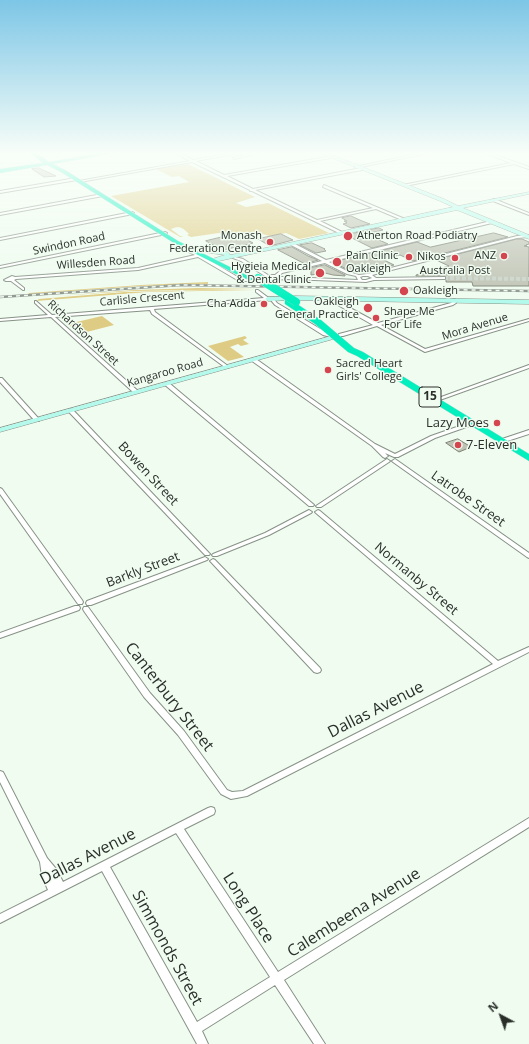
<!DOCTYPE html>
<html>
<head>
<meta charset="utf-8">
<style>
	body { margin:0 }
	#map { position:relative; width:529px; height:1044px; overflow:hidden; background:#f0fcf0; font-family:"Open Sans",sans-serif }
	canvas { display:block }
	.north { position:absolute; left:481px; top:996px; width:40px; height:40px; -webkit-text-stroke:3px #f0fcf0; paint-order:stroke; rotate:319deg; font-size:11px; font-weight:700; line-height:16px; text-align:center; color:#2a2f2a }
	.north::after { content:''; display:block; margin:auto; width:14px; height:18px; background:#2a2f2a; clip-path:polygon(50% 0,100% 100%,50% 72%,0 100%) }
</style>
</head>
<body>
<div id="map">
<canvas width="529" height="1044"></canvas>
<div class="north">N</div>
</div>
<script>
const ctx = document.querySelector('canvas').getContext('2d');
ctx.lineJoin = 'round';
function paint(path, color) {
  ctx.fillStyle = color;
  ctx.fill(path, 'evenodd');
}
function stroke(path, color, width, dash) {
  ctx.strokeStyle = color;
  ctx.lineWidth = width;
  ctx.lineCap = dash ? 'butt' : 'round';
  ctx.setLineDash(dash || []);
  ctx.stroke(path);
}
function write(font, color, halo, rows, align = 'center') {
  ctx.font = font + ' "Open Sans",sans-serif';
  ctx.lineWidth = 3;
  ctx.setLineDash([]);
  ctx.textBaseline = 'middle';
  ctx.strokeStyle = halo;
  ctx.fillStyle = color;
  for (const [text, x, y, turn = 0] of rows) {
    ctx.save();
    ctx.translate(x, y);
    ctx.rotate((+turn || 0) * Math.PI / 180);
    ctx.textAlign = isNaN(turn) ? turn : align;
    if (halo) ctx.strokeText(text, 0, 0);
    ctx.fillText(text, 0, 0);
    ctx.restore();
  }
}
const green = new Path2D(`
	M188,164L255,197L236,203L246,207L268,203L329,233L299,239L286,233L270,236L258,233L245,237L219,233L191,237L187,235L189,234C183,228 180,225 171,229L180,236H184L180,237L111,196L189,182L179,176L172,177L156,169Z
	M208,282V284L141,286L29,294V293L141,285Z
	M198,288L258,289L132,291L56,296L135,290Z
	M213,290H254L148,292L36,301L39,299L125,292Z
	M102,316L114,325L79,334L68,324Z
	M245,336L247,338L243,340L249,344L241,346L238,344L230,347L244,357L228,361L208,346Z`);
const building = new Path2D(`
	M39,168L41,169L56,176L44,177L32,169Z
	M351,216L362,221L370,224L351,228L343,224L347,223L344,221H347L342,218Z
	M379,228L383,230L366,234L388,244L372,248L346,235Z
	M494,233L508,237L413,261L400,255L382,259L394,265L363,273L350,271L333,262L417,242L430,247Z
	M281,234L293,240L270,246L258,239Z
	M226,236L244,238L253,243L223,250L206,241Z
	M517,239H522L529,242V244L526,245H527L524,246L529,247V286H473L472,282H446V277L445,276H416V275L449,266L436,260Z
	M312,243L325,249H324L326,251L316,253L300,245Z
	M292,247L308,256L318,260L305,264L278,250Z
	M325,265L345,275V276L333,275L325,273L311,275V268Z
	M458,439L471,447L459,452L446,443Z`);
const streetTunnel = new Path2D(`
	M444,278L529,279`);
const street = new Path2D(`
	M175,153H179L193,160L231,153H239L196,161L224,175L332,156L331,158L227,176L253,189L361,168L362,170L255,190L317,220L373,208L323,187L324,185L405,219L402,220L376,209L320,221L344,233L341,234L252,191H250V190L192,162L80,182L79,181L190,161Z
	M252,153H259L234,159L233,158Z
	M420,153H428L356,168L355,167Z
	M485,153H490L529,167V169L514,164L405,186L403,185L511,163Z
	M76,178L77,180L0,193V191Z
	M102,194L103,196L0,215V213Z
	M494,199L529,213V215L493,201L492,200Z
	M132,212L134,213L133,214L0,240V238Z
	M491,221H492V223L329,262L349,272L359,275L367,274L517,236L529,235V237L517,238L372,275L376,278L445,277V279H444L374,280L366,282L288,279L271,280L265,278V276L241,261L233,258L235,257L243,259L268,275H275L280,271L322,261L291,245V243H293L326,260ZM325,263L347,274L356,276L358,280L288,277H278L282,273ZM363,276H368L372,278L366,280H362L360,277Z
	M165,232L167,233L166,234L0,268V266Z
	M188,247H190L192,250L241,279H263L265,280L263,281H239L198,257L138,270L16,279L14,280L24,288V290H23L11,281H6L4,280L12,276L15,277L138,268L195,255L189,252Z
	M256,290H258L270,299L273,298L277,303L327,333L337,337L335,338L323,335L275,305L270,299L268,300L154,309L155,312L228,366V368H226L152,314L150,310L55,317L138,391V392L136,393H134L51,317L0,321V319L48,315L35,303V301H36L52,315L264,298L256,292Z
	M334,297H336L339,302L378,323L451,303L452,302L453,299H455L456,303L453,305L381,325L425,349L529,319V321L425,352L377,326L343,336H339V334L373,325L336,304L333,298Z
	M252,359H256L375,444L395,454L431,436L471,422L473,421L476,423L475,424L435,438L398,457H394L385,453L388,456L385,458L383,457L372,446L252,361Z
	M529,365V368L437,401H433V400Z
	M0,378H2L39,419V421H35L0,382Z
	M165,383H169L313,504L314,505L313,506H309L165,385Z
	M71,409L73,410L209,553L210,554L209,555H205L69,412V410Z
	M529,430V434L501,443L498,441L499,440Z
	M387,459L390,461L389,462L321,507H317L316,506Z
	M395,459L529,553V558L527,557L393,462L392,461Z
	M0,488L2,489L82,600L83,602L82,604H78L0,494Z
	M309,510L312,512L311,513L269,535L217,556H213L212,555L213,554L265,533Z
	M318,510L320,511L498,661L529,647V652L247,796L231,799L221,794L178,735L144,697L84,611L83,609L84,607H88L150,693L184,731L227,790L232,792L243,791L493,664L316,513L315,512Z
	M205,557L208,559L207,560L91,605H87L86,603L87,601Z
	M213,559L215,560L320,668L321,670L320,672L317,673L314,672L211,562L210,561Z
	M75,606H79L80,608L79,610L0,638V633Z
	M0,771L3,772L47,858L57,870L63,882L208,808L211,807L214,808L215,811L214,814L184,829L278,972L529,818V827L284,980L325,1044H314L275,985L202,1031L208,1044H197L102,871L0,923V914L48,890L42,876L40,862L0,782ZM176,833L270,977L197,1022L110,867Z`);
const secondary = new Path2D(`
	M320,153H327L444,199L458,206L529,192V194L463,208L529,235V239L457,210L214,262L212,261V259L225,255L203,252V250L205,249L228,252L230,255L247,252L453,207L440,201Z
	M295,296L529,300V304L295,300L268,301L265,299L268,297Z
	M335,335L338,337L337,338L0,432V428Z`);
const highway = new Path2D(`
	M30,153H36L49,162L100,153H114L53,164L65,170L178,241L254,279L250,281L174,243L61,172L47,165L0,173V169L43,163Z
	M285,300H291L321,320L354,348L363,352L529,454V461L357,356L348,352L315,324L285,304Z`);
const rail = new Path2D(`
	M0,297L182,285L529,291`);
const highwayBridge = new Path2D(`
	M258,278L296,302`);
const markers = [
	[348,236,5,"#d54550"],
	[270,242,4,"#d54550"],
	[504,256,4,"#d54550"],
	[409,257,4,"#d54550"],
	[455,258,4,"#d54550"],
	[337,262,5,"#d54550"],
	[320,273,5,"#d54550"],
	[404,291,5,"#d54550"],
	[264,304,4,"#d54550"],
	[368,308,5,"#d54550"],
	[376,318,4,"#d54550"],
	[328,370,4,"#d54550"],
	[497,423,4,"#d54550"],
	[458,445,4,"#d54550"]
];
const farPoinames = [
	["Monash",262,236,"right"],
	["Federation Centre",262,249,"right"],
	["Atherton Road Podiatry",357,236],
	["Pain Clinic",346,256],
	["Oakleigh",346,269],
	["ANZ",496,256,"right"],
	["Nikos",417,257],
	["Hygieia Medical",311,267,"right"],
	["& Dental Clinic",311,280,"right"],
	["Australia Post",455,271,"center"],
	["Oakleigh",413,291],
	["Oakleigh",359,302,"right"],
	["General Practice",359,315,"right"],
	["Cha Adda",256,304,"right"],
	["Shape Me",384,312],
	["For Life",384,325],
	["Sacred Heart",336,364],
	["Girls' College",336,377]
];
const farStreetnames = [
	["Swindon Road",69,244,-12],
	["Willesden Road",96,263,-4],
	["Carlisle Crescent",142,299,-5],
	["Mora Avenue",475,327,-17],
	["Richardson Street",83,333,42],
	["Kangaroo Road",165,373,-16]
];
const shields = [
	[430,397,22]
];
const shieldNames = [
	["15",430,397]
];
const poiNames = [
	["Lazy Moes",489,423],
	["7-Eleven",466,445,"left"]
];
const streetNames = [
	["Bowen Street",148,474,47],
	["Latrobe Street",468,499,35],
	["Barkly Street",143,570,-21],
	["Normanby Street",416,579,40]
];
const nearStreetnames = [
	["Canterbury Street",169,697,52],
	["Dallas Avenue",376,710,-27],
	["Dallas Avenue",88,857,-27],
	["Long Place",248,908,57],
	["Calembeena Avenue",354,913,-32],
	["Simmonds Street",167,948,61]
];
paint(green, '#dfcc84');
paint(building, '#bfc3b4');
stroke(building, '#7f8376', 1);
stroke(streetTunnel, '#c8d3c8', 4, [4, 2]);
stroke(street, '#879287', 2);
stroke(secondary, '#879287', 1);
stroke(highway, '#d9dad9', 1);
paint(street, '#fff');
paint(secondary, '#b3faec');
paint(highway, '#03f0be');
stroke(rail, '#8d958d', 2.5);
stroke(rail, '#f0fcf0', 1.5, [4]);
stroke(highwayBridge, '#d9dad9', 8, []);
stroke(highwayBridge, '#03f0be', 8);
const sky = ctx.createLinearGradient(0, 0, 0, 300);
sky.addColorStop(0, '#7dc6e6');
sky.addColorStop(0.51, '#f8fef8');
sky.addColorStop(1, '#f8fef800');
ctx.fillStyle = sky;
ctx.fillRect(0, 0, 529, 300);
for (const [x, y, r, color] of markers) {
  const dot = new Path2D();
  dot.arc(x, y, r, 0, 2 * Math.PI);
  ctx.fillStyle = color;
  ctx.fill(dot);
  stroke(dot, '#f0fcf0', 1.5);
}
write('11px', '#2a2f2a', '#f0fcf0', farPoinames, 'left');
write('11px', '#2a2f2a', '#f0fcf0', farStreetnames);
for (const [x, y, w] of shields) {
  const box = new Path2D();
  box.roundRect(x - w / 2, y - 10, w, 20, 3);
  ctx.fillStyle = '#f0fcf0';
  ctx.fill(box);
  stroke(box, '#2a2f2a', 1);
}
write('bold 12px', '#2a2f2a', null, shieldNames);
write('13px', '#2a2f2a', '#f0fcf0', poiNames, 'right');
write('13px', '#2a2f2a', '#f0fcf0', streetNames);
write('16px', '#2a2f2a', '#f0fcf0', nearStreetnames);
</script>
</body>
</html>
